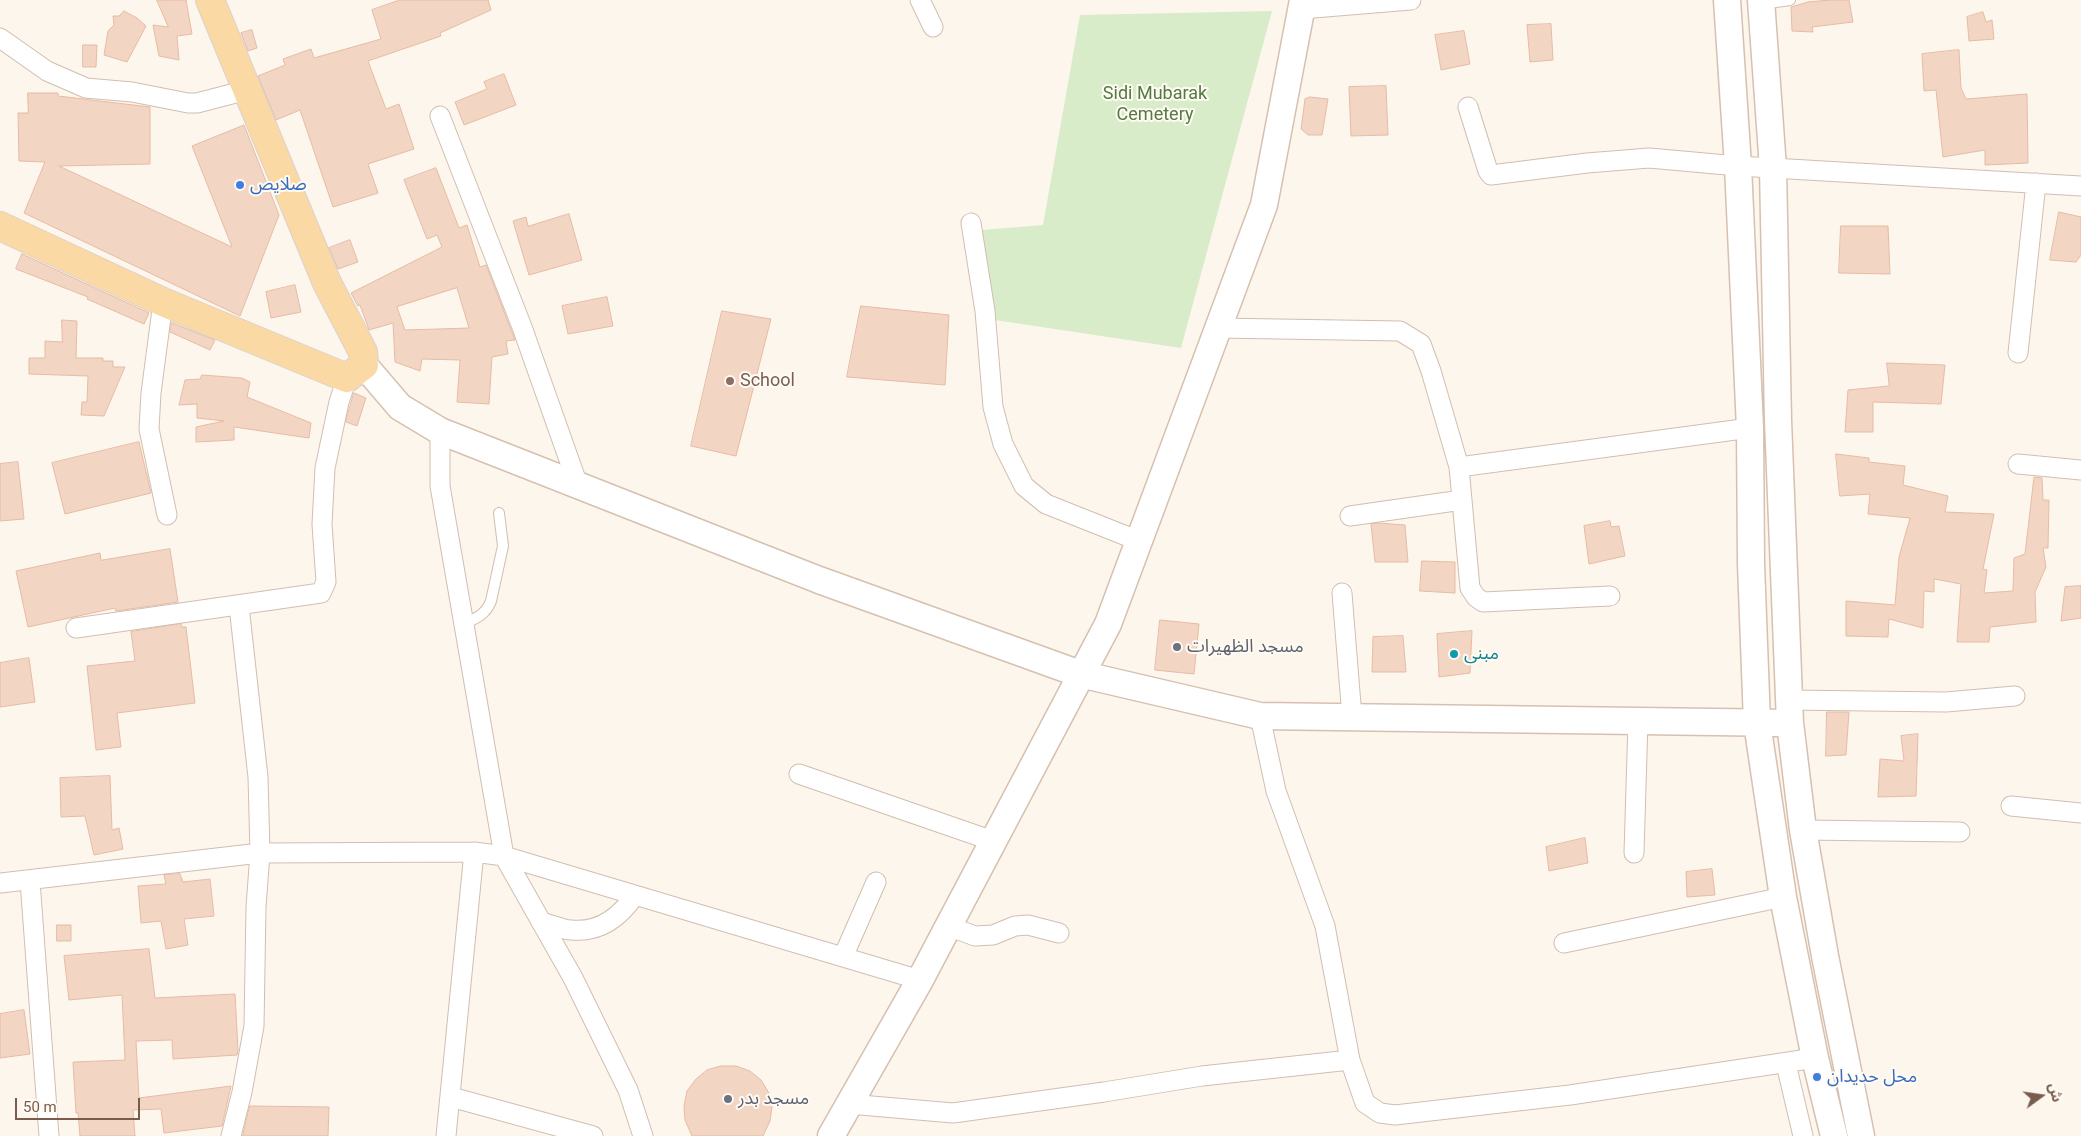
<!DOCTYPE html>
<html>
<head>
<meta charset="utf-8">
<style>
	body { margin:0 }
	#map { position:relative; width:2081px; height:1136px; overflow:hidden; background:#fdf6ec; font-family:Roboto,"Noto Sans Arabic",sans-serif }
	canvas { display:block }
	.north { position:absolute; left:2016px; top:1071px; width:50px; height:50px; -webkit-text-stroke:4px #fffaf3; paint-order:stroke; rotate:76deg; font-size:14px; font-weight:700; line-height:20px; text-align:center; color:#7a5c4d }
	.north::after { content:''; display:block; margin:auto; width:18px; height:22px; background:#7a5c4d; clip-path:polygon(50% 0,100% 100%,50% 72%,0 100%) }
	.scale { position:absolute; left:15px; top:1098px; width:125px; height:22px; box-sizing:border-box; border:2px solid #7a5c4d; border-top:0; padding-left:6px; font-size:15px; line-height:18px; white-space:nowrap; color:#7a5c4d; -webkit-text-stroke:4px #fffaf3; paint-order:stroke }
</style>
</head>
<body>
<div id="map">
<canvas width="2081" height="1136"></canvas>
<div class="north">ش</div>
<div class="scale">50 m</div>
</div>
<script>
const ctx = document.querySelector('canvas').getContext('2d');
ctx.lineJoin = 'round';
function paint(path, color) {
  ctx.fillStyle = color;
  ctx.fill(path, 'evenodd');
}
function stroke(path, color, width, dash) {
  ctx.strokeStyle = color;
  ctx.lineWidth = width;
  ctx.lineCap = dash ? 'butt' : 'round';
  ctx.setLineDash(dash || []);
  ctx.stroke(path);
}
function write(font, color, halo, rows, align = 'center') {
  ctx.font = font + ' Roboto,"Noto Sans Arabic",sans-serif';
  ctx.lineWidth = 4;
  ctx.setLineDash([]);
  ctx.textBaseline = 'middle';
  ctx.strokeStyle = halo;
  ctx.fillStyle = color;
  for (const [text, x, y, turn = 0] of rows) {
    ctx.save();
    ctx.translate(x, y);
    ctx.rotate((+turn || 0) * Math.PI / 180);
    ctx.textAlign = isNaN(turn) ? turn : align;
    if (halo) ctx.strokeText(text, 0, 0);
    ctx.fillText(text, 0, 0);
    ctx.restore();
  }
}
const green = new Path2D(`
	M1272,11L1181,348L995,320L982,230L1043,225L1080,15Z`);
const building = new Path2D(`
	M157,0H186L192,34L177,36L179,60L159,56L153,25L168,27Z
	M400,0H488L491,10L440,33L441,36L368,61L386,109L399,104L414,149L368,164L378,193L333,207L300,110L276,120L258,76L285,65L283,59L311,49L314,58L381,39L372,10Z
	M1831,0H1849L1853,22L1812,27L1813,32L1792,31L1791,7L1808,2Z
	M124,11L137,18L146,26L127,62L104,55L108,31L114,25L113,16H119Z
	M1983,12L1986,22L1992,20L1994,39L1969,41L1967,17Z
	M1551,24L1553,60L1530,62L1527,25Z
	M252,30L257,48L248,51L241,33Z
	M1464,31L1470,64L1441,70L1435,35Z
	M83,45H97L96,67H83Z
	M1959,50L1961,88L1966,99L2027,94L2028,163L1985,165V150L1943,157L1936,90L1924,91L1922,54Z
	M504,74L516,105L464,125L455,102L487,89L484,82Z
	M1386,86L1388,135L1351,136L1349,87Z
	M28,93H58V96L150,107V164L59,166L232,247L192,146L244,125L279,215L240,316L24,213L45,162L19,161L18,113H28Z
	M1310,97L1328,99L1322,135H1308L1301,129L1305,99Z
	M436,168L459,228L467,225L480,267L486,265L515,340L506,341L508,354L492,357L489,404L457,402L460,360L422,359L420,371L395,362L393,323L369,330L360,305L358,306L351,293L442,247L437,235L427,239L404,180ZM457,288L469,328L405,330L397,307Z
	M2059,212L2081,217V255L2076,262L2050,260Z
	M569,214L582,260L529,275L513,221L526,217L528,226Z
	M1841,226H1888L1890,274L1839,273Z
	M350,240L358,262L338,269L329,248Z
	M22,254L149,313L144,324L87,299L88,297L16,269Z
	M295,285L301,312L271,318L266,292Z
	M607,297L613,326L568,334L562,306Z
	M861,306L949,315L945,385L847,377Z
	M722,311L771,319L736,456L691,446Z
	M62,320L77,321L76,358H103V361H113V367H125L104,416L81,415L82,402H87L88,376L29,374V358H45V341L62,342Z
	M172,323L215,340L210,350L170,332Z
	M1887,363L1945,365L1941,404L1873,402V432H1845L1848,390L1889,386Z
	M202,375L242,378L250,382L247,397L311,423L309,438L234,427V440L196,442V427L224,421L197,418V404L179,405L185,380L200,379Z
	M354,393L366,398L357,426L346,422Z
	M139,442L151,493L65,514L52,463Z
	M1836,454L1869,458V462L1905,466L1903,485L1948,496L1945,512L1994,514L1983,569L1987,570L1984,593L2013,591L2014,558L2025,554L2034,477L2042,478L2043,500H2049L2048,548H2043L2046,567L2035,592L2036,622L1990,627L1989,642H1957L1961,584L1934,579V592L1924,591L1923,628L1889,619L1888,637L1846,636V601L1895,605L1899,557L1910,518L1868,514L1870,494L1840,496Z
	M18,462L24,519L0,521V464Z
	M1610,521L1611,527L1619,526L1625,556L1589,564L1584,526Z
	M1379,523L1405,525L1408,562H1375L1371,524Z
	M170,549L178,602L116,611L115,608L28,627L16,571L100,553L101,560Z
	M1422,561L1455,562V593L1420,591Z
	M2081,586V618L2061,621L2065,587Z
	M1160,620L1199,624L1194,674L1155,670Z
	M181,624L182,627H186L195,703L117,713L121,747L96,750L87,666L135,661L131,632Z
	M1472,631L1470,673L1439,677L1437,634Z
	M1403,636L1406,672H1372L1373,637Z
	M29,658L35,702L0,707V663Z
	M1827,712H1849L1846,755L1826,756Z
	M1918,734L1916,796L1878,797L1880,759L1904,761L1901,736Z
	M110,776L112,830L119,828L123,849L94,855L85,816L61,817L60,778Z
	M1585,838L1588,863L1549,871L1546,847Z
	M1712,869L1715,895L1687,897L1686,872Z
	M180,874L183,882L210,879L214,916L184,919L188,945L166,949L161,921L141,923L138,886L166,884L164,875Z
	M57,925H71V941H57Z
	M149,949L155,998L235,994L238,1050L237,1055L173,1059L172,1040L136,1041L139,1098L231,1086L222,1126L164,1133L161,1109L133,1110L135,1136H80L78,1113H76L73,1062L125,1060L122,995L69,1000L64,956Z
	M24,1010L30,1054L0,1058V1014Z
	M721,1066H736L750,1071L761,1080L769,1093L772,1107L770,1121L763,1136H692L685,1120L684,1106L687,1091L696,1079L707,1070Z
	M250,1106L329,1107L328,1136H243Z`);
const lane = new Path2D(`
	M1762,4L1790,0
	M464,624C477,618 486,614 491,601L503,546L499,513`);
const street = new Path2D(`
	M920,0L933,27
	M1301,9L1411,0
	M0,38L47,71L86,88L132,92L188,103H197L247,90
	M1468,107L1488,171L1491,175L1587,163L1649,158L1738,166L2081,186
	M440,116L522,327L578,485
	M971,223L985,311L993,407L1003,444L1024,486L1046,504L1139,541
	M163,302L151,393L149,429L167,515
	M1218,328L1400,331L1421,344L1431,371L1459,467L1470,588L1476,597L1483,602L1610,596
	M2018,353L2036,183
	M440,431V486L504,856L573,978L628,1090L643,1136
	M2018,464L2081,470
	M1459,467L1750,428
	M1350,516L1462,500
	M1342,593L1352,717
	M76,628L321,593L326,582L322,524L325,468L339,402L347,378
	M1788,700L1946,702L2015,696
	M1260,716L1276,791L1325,926L1350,1060L1365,1103L1380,1113L1395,1115L1570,1095L1815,1058
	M799,774L993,841
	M2011,806L2081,813
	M1803,830L1960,832
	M1634,853L1638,721
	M30,881L49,1136
	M0,883L260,853L474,852L504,856L920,980
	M541,922C551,924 562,930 571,930C600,933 620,917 635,895
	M948,926L975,936L993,935L1015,926L1028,925L1059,933
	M1564,943L1783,897
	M843,957L876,882
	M1786,1064L1803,1136
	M451,1097L593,1136
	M849,1104L953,1113L1104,1092L1202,1076L1350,1060
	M231,1136L242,1092L254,1026L256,907L260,853L258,777L239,606
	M446,1136L474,852`);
const secondary = new Path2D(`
	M1727,0L1738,166L1750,428L1751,564L1757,723L1783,897L1815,1058L1834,1136
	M1761,0L1773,168L1778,420L1790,723L1803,830L1825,956L1861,1136
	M364,365L400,407L440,431L819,580L1080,674L1260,716L1790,723
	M831,1136L920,980L1108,624L1264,205L1303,0`);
const primary = new Path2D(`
	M0,226L163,302L347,378L364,365L363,352L327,283L210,0`);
const markers = [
	[240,185,5,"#3f7fe0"],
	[730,381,5,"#8d6e63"],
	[1177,647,5,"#6b7280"],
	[1454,654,5,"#0f9aa8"],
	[1817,1077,5,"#3f7fe0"],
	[728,1099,5,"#6b7280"]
];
const parkNames = [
	["Sidi Mubarak",1155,94],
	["Cemetery",1155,115]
];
const shopNames = [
	["صلايص",250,185],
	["محل حديدان",1827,1077]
];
const educationNames = [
	["School",740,381]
];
const worshipNames = [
	["مسجد الظهيرات",1187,647],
	["مسجد بدر",738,1099]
];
const cultureNames = [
	["مبنى",1464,654]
];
paint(green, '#d8ecc9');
paint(building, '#f3d5c3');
stroke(building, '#e6bba3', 1);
stroke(lane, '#d1beb0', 12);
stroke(street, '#d1beb0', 21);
stroke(secondary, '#d6c0b0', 29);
stroke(primary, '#dad1cd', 30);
stroke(lane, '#fff', 10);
stroke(street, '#fff', 19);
stroke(secondary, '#fff', 26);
stroke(primary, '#fbd9a5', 28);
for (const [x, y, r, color] of markers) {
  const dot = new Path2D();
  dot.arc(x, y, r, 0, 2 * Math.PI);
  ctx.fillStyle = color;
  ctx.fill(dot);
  stroke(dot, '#fffaf3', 2);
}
write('18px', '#537a41', '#fffaf3', parkNames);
write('18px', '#366cbe', '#fffaf3', shopNames, 'left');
write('18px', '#785e54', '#fffaf3', educationNames, 'left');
write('18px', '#5b616d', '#fffaf3', worshipNames, 'left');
write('18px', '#0d838f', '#fffaf3', cultureNames, 'left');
</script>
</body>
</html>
